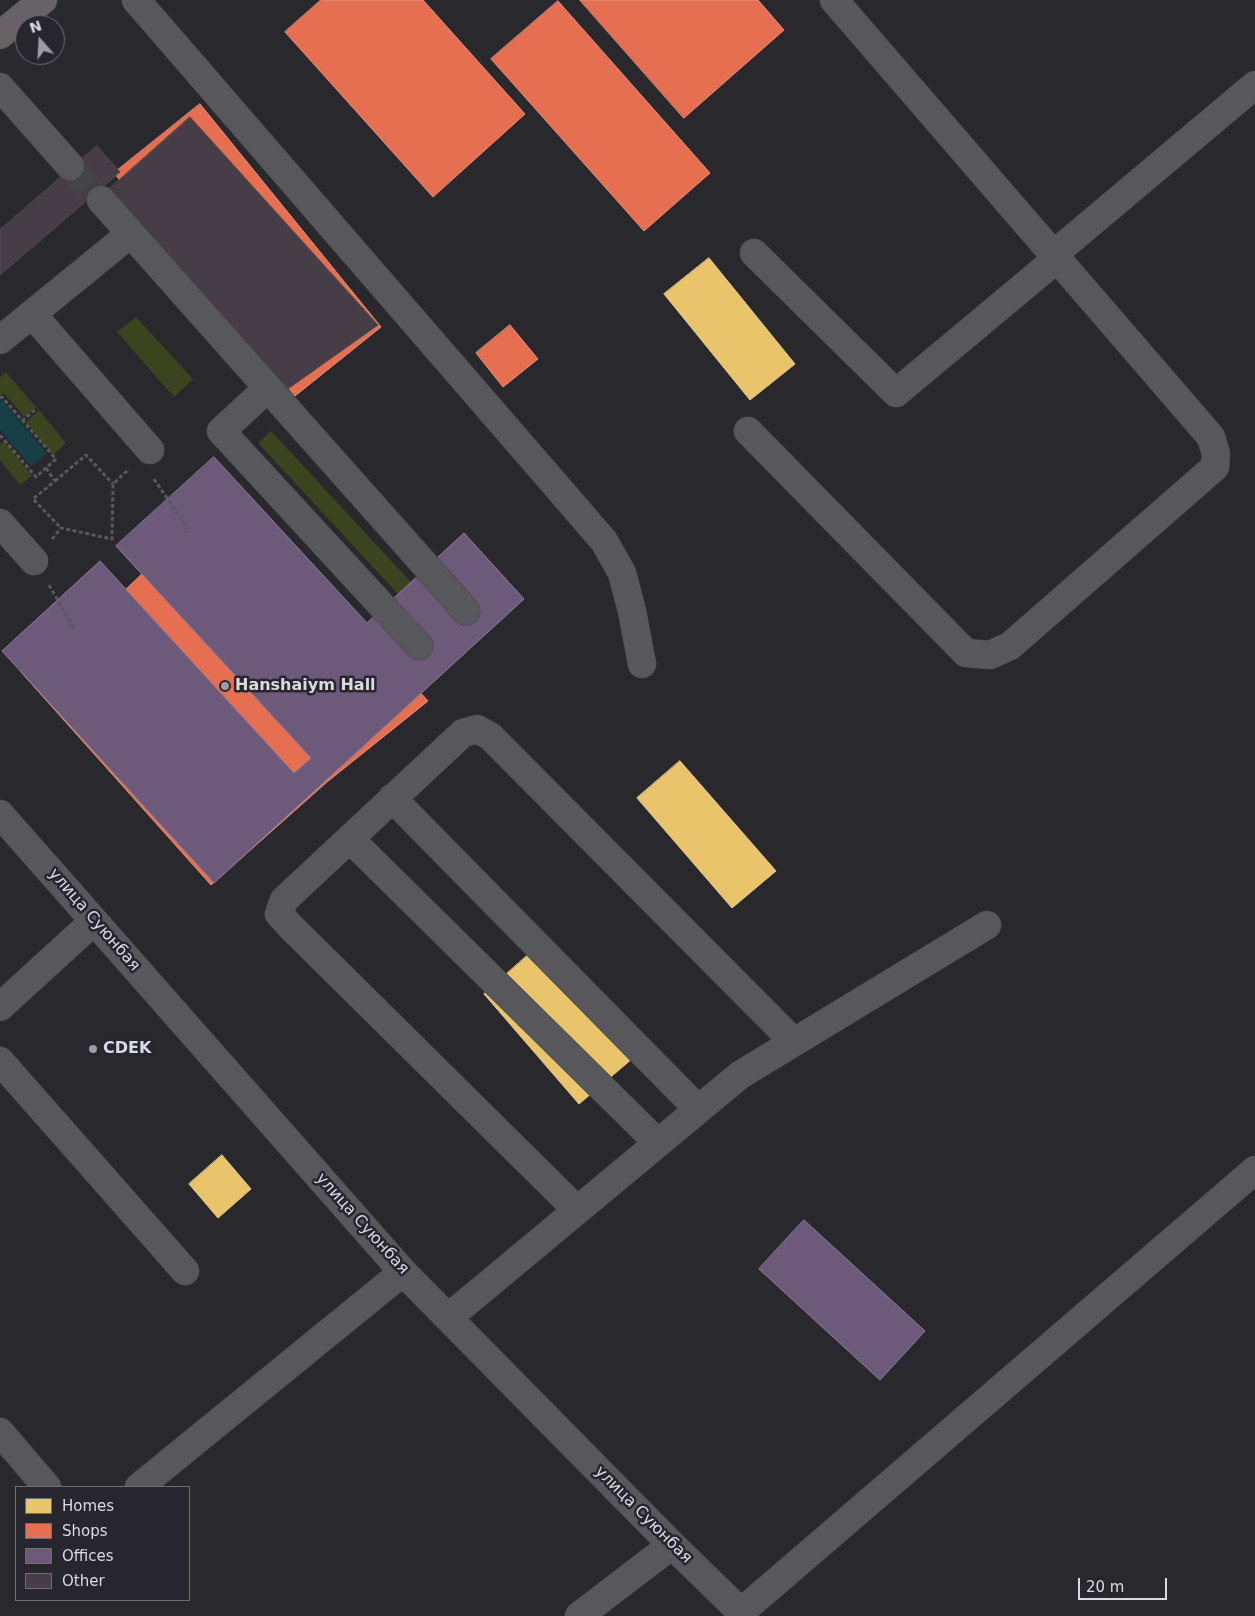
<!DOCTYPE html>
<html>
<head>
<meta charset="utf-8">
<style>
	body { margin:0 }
	#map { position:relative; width:1255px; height:1616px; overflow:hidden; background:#28282d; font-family:"DejaVu Sans",sans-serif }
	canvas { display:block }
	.legend { position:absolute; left:15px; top:1486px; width:175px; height:115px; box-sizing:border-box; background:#27262f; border:1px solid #6f6e76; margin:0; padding:6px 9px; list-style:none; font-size:15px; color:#dbdae0 }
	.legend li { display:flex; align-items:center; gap:10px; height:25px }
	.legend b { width:25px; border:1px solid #6f6e76 }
	.north { position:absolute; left:15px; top:15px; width:50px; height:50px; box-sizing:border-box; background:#27262f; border:1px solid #6f6e76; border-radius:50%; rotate:341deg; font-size:14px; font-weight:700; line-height:20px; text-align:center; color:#dbdae0 }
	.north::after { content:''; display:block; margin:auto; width:18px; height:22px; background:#9c9ca1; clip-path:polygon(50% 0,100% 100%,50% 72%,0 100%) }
	.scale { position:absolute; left:1078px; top:1578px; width:89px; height:22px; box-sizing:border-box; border:2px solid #dbdae0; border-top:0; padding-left:6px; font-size:15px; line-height:18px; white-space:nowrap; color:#dbdae0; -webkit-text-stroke:4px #27262f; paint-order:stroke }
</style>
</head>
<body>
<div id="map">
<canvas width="1255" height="1616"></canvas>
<ul class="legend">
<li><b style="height:14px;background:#e9c46a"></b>Homes</li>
<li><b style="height:14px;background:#e76f51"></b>Shops</li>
<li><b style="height:14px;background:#6d597a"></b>Offices</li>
<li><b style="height:14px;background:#463d47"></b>Other</li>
</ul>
<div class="north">N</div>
<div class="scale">20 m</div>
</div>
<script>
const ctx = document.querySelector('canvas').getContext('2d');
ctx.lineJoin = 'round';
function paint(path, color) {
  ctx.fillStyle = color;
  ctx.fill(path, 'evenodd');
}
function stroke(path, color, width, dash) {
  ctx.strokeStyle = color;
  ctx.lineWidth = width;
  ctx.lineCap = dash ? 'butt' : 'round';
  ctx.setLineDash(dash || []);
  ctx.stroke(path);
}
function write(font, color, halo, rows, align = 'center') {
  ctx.font = font + ' "DejaVu Sans",sans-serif';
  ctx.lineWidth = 5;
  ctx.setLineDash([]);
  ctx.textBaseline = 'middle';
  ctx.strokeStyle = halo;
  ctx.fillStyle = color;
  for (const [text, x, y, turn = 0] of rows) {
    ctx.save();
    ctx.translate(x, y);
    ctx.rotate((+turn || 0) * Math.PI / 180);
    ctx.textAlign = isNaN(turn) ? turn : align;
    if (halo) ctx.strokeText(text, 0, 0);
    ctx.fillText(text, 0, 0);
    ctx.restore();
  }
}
const green = new Path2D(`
	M136,317L193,379L174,397L117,332Z
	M6,372L36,407L24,417L4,393L0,396V377Z
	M39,410L66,443L53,455L26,422Z
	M271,431L434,607L421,619L258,443Z
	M4,441L32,476L20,485L0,460V445Z`);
const water = new Path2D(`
	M2,400L47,454L31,466L0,430V402Z`);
const homes = new Path2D(`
	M709,258L795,364L750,400L664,294Z
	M680,761L776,871L732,908L637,798Z
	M537,947L633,1058L579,1104L484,994Z
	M222,1155L251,1189L218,1218L189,1184Z`);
const shops = new Path2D(`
	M321,0H423L525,114L433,197L285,32Z
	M580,0H758L784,30L684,118Z
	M558,1L710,173L644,231L491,59Z
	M200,104L381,327L295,396L114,173Z
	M510,325L538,359L503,387L476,353Z
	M232,487L428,701L327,782L211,885L21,672L119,596Z`);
const offices = new Path2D(`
	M214,457L367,623L464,533L524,599L214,883L2,651L100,561L294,773L311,758L116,546Z
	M804,1220L925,1331L880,1380L759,1269Z`);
const building = new Path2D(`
	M190,117L378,325L285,391L108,190Z
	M97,146L120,172L0,275V230Z`);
const minorTunnel = new Path2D(`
	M70,166L101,200`);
const path = new Path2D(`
	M0,398L2,397L56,459L36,477L0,435
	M22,421L37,408
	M46,468L55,481L33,499L61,528
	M154,479L188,529
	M55,481L86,455L113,484
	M52,539L61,528L112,539L113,484L129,469
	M49,585L75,630`);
const minor = new Path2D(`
	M136,0L604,541L622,573L632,611L642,664
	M0,87L70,166
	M101,200L466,611
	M754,253L896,393L1047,267L1054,254L1255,85
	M32,314L150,450
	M0,340L130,234
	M268,388L221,431L419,646
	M748,431L966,653L990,655L1010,646L1215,467L1216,454L1211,437L834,0
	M0,523L34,561
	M392,798L698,1109
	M0,814L403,1272L672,1545L741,1612L742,1616
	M350,839L658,1143
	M0,1007L94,921
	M0,1061L185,1271
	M577,1210L291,927L279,914L284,900L463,733L477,729L490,736L794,1042
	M449,1317L740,1075L987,925
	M0,1432L47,1487
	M139,1487L403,1272
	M741,1612L1255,1170
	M579,1616L672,1545`);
const major = new Path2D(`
	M0,35L43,0`);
const markers = [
	[225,686,5,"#9c9ca1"],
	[93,1049,5,"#9c9ca1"]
];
const poiNames = [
	["Hanshaiym Hall",235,686],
	["CDEK",103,1049]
];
const streetNames = [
	["улица Суюнбая",94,920,49],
	["улица Суюнбая",362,1224,48],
	["улица Суюнбая",643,1515,45]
];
paint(green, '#3c431f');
paint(water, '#164046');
paint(homes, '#e9c46a');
stroke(homes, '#e5cb8d', 1);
paint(shops, '#e76f51');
stroke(shops, '#e38f7c', 1);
paint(offices, '#6d597a');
stroke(offices, '#8e8099', 1);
paint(building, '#463d47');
stroke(building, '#4e4c50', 1);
stroke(minorTunnel, '#434348', 28, [28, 14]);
stroke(minor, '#464649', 29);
stroke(major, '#464649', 29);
stroke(path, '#59595d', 3, [4, 2.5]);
stroke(minor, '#58575b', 28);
stroke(major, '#686266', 28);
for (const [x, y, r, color] of markers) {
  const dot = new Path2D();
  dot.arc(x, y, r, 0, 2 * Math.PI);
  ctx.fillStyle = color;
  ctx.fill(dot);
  stroke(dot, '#27262f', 2);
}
write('bold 16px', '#dbdae0', '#27262f', poiNames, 'left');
write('16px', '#dbdae0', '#27262f', streetNames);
</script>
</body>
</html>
